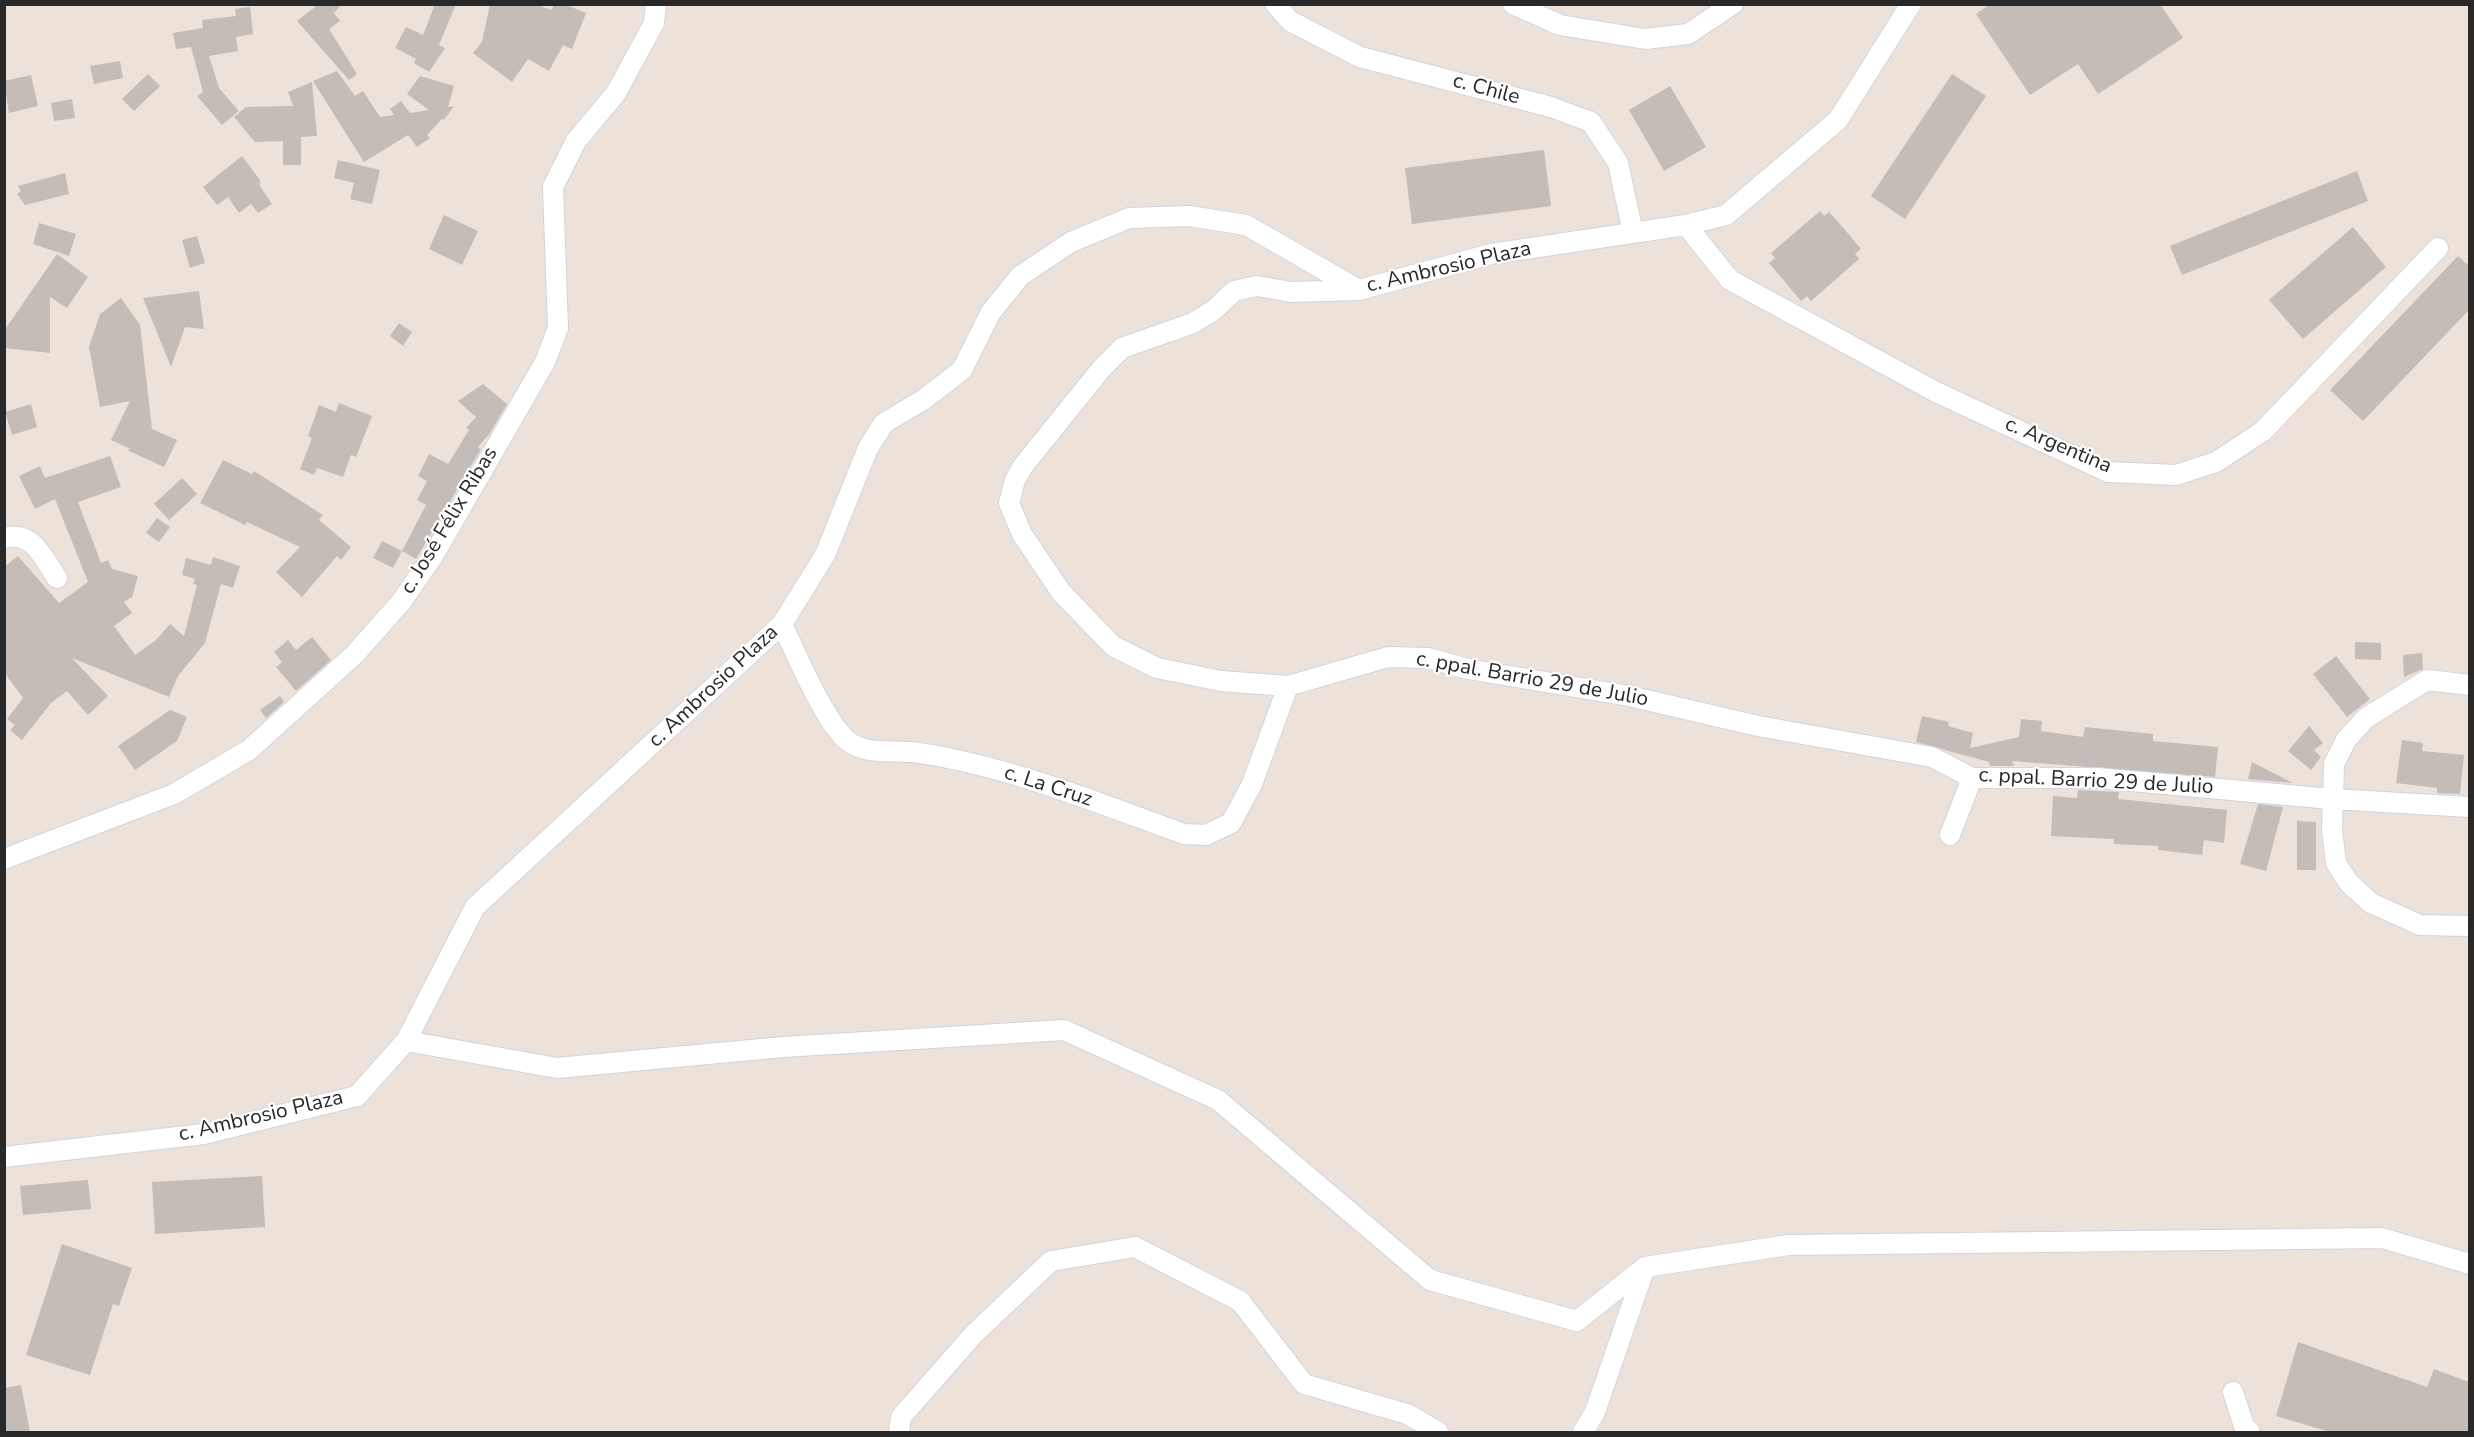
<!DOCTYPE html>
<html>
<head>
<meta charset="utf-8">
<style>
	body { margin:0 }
	#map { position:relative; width:2474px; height:1437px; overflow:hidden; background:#ece2d9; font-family:"Nunito Sans",sans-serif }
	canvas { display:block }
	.frame { position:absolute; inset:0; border:6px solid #292929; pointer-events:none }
</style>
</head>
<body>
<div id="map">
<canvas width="2474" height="1437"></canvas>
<div class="frame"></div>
</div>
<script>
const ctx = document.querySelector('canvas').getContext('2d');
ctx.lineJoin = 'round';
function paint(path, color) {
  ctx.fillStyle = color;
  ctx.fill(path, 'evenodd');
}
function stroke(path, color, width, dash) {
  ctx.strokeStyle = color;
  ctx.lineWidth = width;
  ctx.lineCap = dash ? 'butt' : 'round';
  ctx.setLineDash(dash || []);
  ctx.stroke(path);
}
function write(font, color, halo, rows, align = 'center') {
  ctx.font = font + ' "Nunito Sans",sans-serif';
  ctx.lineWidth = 4.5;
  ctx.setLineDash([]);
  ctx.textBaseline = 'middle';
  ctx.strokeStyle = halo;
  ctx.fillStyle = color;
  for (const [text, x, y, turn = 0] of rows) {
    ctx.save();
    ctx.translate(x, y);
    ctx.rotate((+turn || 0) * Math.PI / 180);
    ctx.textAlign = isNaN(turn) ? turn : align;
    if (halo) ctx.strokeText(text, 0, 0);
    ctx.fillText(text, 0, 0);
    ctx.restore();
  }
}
const building = new Path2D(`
	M319,4H342L334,13L340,21L329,29L357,74L349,80L297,21Z
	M435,4H456L439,45L445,48L429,72L414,63L416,59L395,48L406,27L423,35Z
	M490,4H534L552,10L554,4H564L586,13L572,49L563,45L549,71L528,59L512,82L473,53L482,42Z
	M1990,4H2160L2183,38L2098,94L2078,64L2030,95L1976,14Z
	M250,7L253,34L236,37L238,51L209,56L219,88L239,111L222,125L197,96L203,92L191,47L176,49L173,33L203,28L202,20L236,16L235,9Z
	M120,61L123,78L94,84L90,66Z
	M337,71L355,96L363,91L380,117L394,115L390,109L401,101L410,113L429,110L407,94L420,76L454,86L448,107L454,106L444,120L442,119L427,135L430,138L417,147L408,135L364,162L313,81Z
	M148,74L160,86L134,111L122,99Z
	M1952,74L1986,96L1905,219L1871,196Z
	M31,75L38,106L9,113L4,81Z
	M312,82L317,136L301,137V165H283V141L255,142L234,117L246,107L293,106L288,92Z
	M1670,86L1706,147L1664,171L1629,110Z
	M72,99L75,118L54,121L51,103Z
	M1544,150L1551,206L1412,224L1405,168Z
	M242,156L260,180V186L272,204L258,213L251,204L239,213L228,197L217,205L203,187Z
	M338,160L380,170L372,204L350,199L354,183L334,178Z
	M2357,171L2368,201L2182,275L2170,246Z
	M65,173L69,194L25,205L17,194L21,191L18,186Z
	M1820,211L1824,216L1829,212L1840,224L1861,249L1855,254L1859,259L1811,301L1807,296L1801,301L1769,263L1775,258L1771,253Z
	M444,215L478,231L462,265L429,249Z
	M39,223L76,234L69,256L33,244Z
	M2353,227L2386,267L2303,339L2269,300Z
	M197,236L205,263L190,268L182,240Z
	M57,254L88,277L67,308L50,297V353L4,348V331Z
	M2458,256L2469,266V310L2363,421L2330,390Z
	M199,291L204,329L185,327L171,367L143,298Z
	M121,298L140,325L152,429L177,440L164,467L127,450L131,449L111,440L130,401L100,407L89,347L100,314Z
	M399,323L412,332L403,346L390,336Z
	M483,384L507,404L490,433L478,447L481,449L416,559L402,551L426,505L417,500L427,481L418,476L429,454L448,464L469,430L466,428L476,417L458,401Z
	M339,403L372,416L356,457L351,455L343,477L317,468L314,475L300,469L312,438L308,436L319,405L336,412Z
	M31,404L37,427L12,435L5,412Z
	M110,456L121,487L78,502L101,563L108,560L112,569L138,576L132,597L124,602L132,613L114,626L135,655L156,640L170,624L184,636L197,585L193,584L195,579L182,575L186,558L211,565L213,557L240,566L233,588L221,584L205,643L178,676L169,697L72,658L108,696L88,715L67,691L51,703L22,740L10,730L15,725L7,719L23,698L4,672V567L18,556L59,603L88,582L55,499L35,509L19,476L40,466L45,478Z
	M223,460L252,474L254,471L323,515L319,520L351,547L341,560L337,556L302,597L276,572L300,547L247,522L245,525L200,503Z
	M182,478L197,494L169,520L154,504Z
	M157,518L170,527L159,542L146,533Z
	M382,541L402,551L393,568L373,558Z
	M312,637L331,660L296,691L276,667L282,662L274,652L288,640L296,650Z
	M2355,642L2381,643V660L2355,659Z
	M2422,653L2423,669L2404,677L2403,655Z
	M2336,656L2370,699L2347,717L2313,674Z
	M280,696L284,702L266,718L260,710Z
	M170,710L187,717L177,741L135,770L118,746Z
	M1922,716L1949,722L1948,726L1973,733L1970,748L2019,737L2021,719L2042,721L2041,731L2083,737L2085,727L2153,734V741L2218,747L2215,777L2012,761L2014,766H1990L1989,762L1916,742Z
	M2309,726L2323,743L2314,750L2321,757L2311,770L2288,751Z
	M2402,740L2423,743L2422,751L2464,755L2460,794L2437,793V788L2396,783Z
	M2252,762L2293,783L2248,779Z
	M2078,790L2119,792L2118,799L2227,810L2224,843L2204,840L2202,855L2158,850V846L2114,844V839L2051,836L2053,796L2077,798Z
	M2258,804L2283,807L2266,871L2240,864Z
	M2297,821L2316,822V870H2297Z
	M262,1176L265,1227L155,1234L152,1182Z
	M88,1180L91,1209L23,1215L20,1186Z
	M62,1244L132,1268L119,1306L113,1304L90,1375L26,1355Z
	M2298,1342L2427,1387L2434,1369L2469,1382V1432H2330L2276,1416Z
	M21,1385L30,1432H4V1388Z`);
const minor = new Path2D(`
	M1275,4L1290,21L1360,57L1551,107L1591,122L1618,163L1633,233
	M1513,4L1560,25L1645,39L1688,34L1733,4
	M1686,225L1730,280L1936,392L2108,472L2176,475L2216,462L2263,431L2438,248
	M1359,290L1291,292L1257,286L1234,291L1214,310L1193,323L1122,348L1102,368L1023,466L1015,480L1009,503L1022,534L1061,592L1113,646L1157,668L1221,681L1288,686L1388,657L1428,658L1468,669L1629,696L1758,726L1932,757L1972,778H2097L2332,799L2470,807
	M4,538C33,530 43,558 57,578
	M782,624C796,653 825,724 849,742C868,756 897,749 920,753C1011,767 1098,803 1184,834L1206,835L1231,823L1252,784L1288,686
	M2470,685L2427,680L2366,718L2346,740L2334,764L2332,830L2336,863L2349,883L2371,903L2420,925L2470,926
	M1950,835L1972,778
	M4,859L174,794L249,750L355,654L401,602L433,556L545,362L558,328L553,187L576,141L616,93L654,23L656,4
	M406,1041L557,1068L783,1047L1064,1030L1218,1100L1430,1280L1577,1321L1645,1267L1789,1245L2382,1238L2470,1264
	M4,1157L204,1134L357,1096L406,1041L475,907L782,624L825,555L868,448L884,423L923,400L962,370L991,312L1020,276L1071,242L1129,218L1189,216L1246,225L1359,290L1491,254L1686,225L1726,215L1838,120L1911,4
	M2233,1392L2244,1426L2250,1432
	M899,1432L901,1417L974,1334L1051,1261L1135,1247L1240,1301L1304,1384L1407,1414L1438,1432
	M1583,1432L1595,1412L1645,1267`);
const streetNames = [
	["c. Chile",1486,90,15],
	["c. Ambrosio Plaza",1449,268,-13],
	["c. Argentina",2058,446,23],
	["c. José Félix Ribas",450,521,-59],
	["c. ppal. Barrio 29 de Julio",1532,680,10],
	["c. Ambrosio Plaza",714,687,-43],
	["c. ppal. Barrio 29 de Julio",2096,782,3],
	["c. La Cruz",1048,787,18],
	["c. Ambrosio Plaza",261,1117,-13]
];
paint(building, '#c4bcb6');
stroke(minor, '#ced5e3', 22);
stroke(minor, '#fff', 20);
write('21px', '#292929', '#fff', streetNames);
</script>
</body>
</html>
